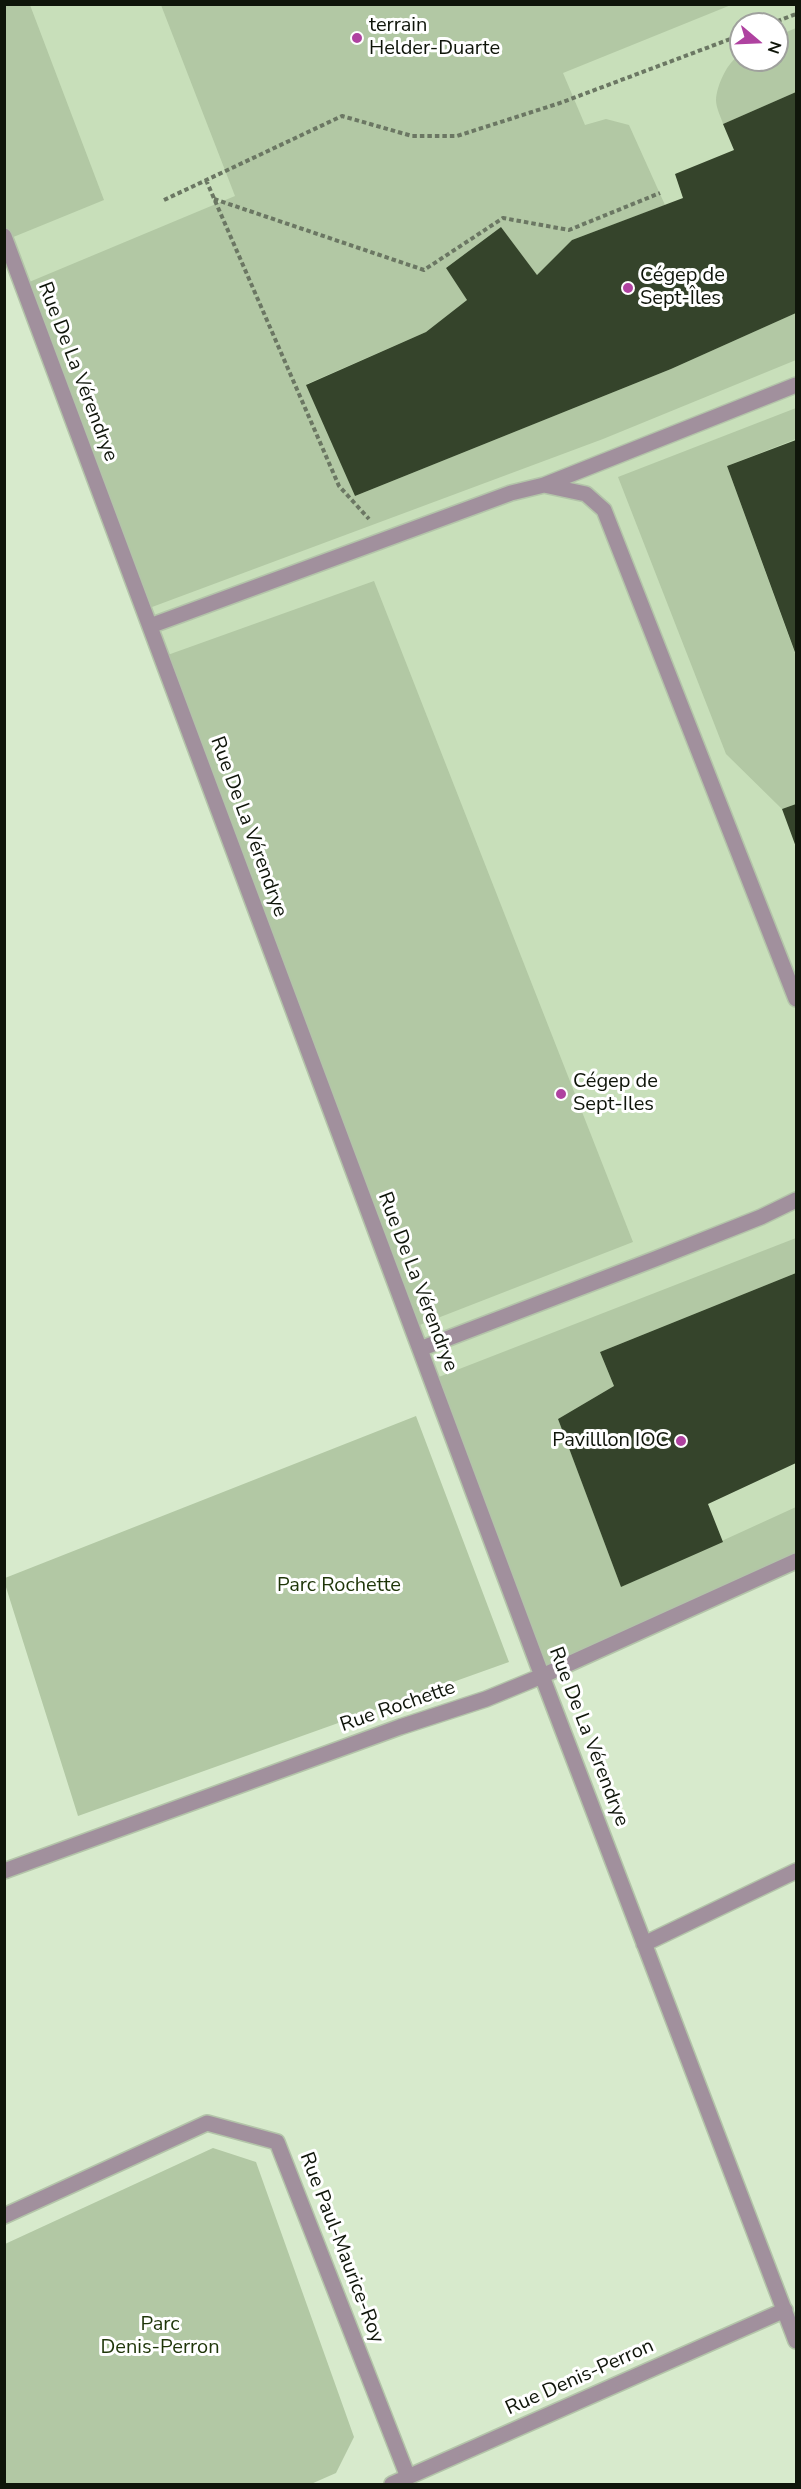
<!DOCTYPE html>
<html>
<head>
<meta charset="utf-8">
<style>
	body { margin:0 }
	#map { position:relative; width:801px; height:2489px; overflow:hidden; background:#d7eacc; font-family:"Nunito Sans",sans-serif }
	canvas { display:block }
	.frame { position:absolute; inset:0; border:6px solid #0f150a; pointer-events:none }
	.north { position:absolute; left:729px; top:12px; width:60px; height:60px; box-sizing:border-box; background:#fff; border:2px solid #9fa19d; border-radius:50%; rotate:109deg; font-size:16px; font-weight:700; line-height:24px; text-align:center; color:#0f150a }
	.north::after { content:''; display:block; margin:auto; width:21px; height:27px; background:#af42a0; clip-path:polygon(50% 0,100% 100%,50% 72%,0 100%) }
</style>
</head>
<body>
<div id="map">
<canvas width="801" height="2489"></canvas>
<div class="frame"></div>
<div class="north">N</div>
</div>
<script>
const ctx = document.querySelector('canvas').getContext('2d');
ctx.lineJoin = 'round';
function paint(path, color) {
  ctx.fillStyle = color;
  ctx.fill(path, 'evenodd');
}
function stroke(path, color, width, dash) {
  ctx.strokeStyle = color;
  ctx.lineWidth = width;
  ctx.lineCap = dash ? 'butt' : 'round';
  ctx.setLineDash(dash || []);
  ctx.stroke(path);
}
function write(font, color, halo, rows, align = 'center') {
  ctx.font = font + ' "Nunito Sans",sans-serif';
  ctx.lineWidth = 6;
  ctx.setLineDash([]);
  ctx.textBaseline = 'middle';
  ctx.strokeStyle = halo;
  ctx.fillStyle = color;
  for (const [text, x, y, turn = 0] of rows) {
    ctx.save();
    ctx.translate(x, y);
    ctx.rotate((+turn || 0) * Math.PI / 180);
    ctx.textAlign = isNaN(turn) ? turn : align;
    if (halo) ctx.strokeText(text, 0, 0);
    ctx.fillText(text, 0, 0);
    ctx.restore();
  }
}
const built = new Path2D(`
	M5,5H796V1561L542,1676L5,236ZM741,24H777V60H741Z`);
const green = new Path2D(`
	M5,5H30L104,200L6,240Z
	M161,5H731L563,73L585,125L606,119L629,125L665,205L572,240L537,275L501,227L446,268L467,300L426,332L307,384L355,496L671,369L796,313V360L603,439L144,610L22,285L235,196Z
	M796,28V92L723,124C721,117 716,108 716,100C717,85 727,62 741,54V60H777V36Z
	M796,408V439L727,466L796,656V804L782,809L726,754L618,477Z
	M374,581L633,1242L412,1328L162,657Z
	M796,1238V1273L600,1352L614,1386L558,1419L621,1587L796,1507V1560L542,1676L431,1380Z
	M416,1416L509,1662L78,1816L5,1584V1578Z
	M213,2148L256,2162L354,2437L336,2473L311,2484H5V2244Z`);
const building = new Path2D(`
	M796,92V313L671,369L355,496L306,385L426,332L467,300L446,268L501,227L537,275L572,240L683,198L675,174L734,150L723,124Z
	M796,440V655L727,466Z
	M796,804V847L782,809Z
	M796,1273V1463L708,1504L723,1542L621,1587L558,1419L614,1386L600,1352Z`);
const path = new Path2D(`
	M770,24L796,14
	M206,180L339,486L369,519
	M214,199L424,270L503,218L569,230L660,193
	M164,200L342,116L412,136H457L560,103L741,35`);
const minor = new Path2D(`
	M4,236L542,1676L796,2341
	M544,485L796,385
	M150,626L511,493L544,485L586,494L604,510L796,999
	M420,1349L655,1259L761,1217L796,1200
	M4,1871L400,1727L486,1699L542,1676L796,1561
	M644,1944L796,1871
	M4,2216L207,2123L277,2142L408,2477
	M392,2484L785,2310`);
const markers = [
	[357,38,6,"#af42a0"],
	[628,288,6,"#af42a0"],
	[561,1094,6,"#af42a0"],
	[681,1441,6,"#af42a0"]
];
const poiNames = [
	["terrain",369,26],
	["Helder-Duarte",369,49],
	["Cégep de",640,276],
	["Sept-Îles",640,299],
	["Cégep de",573,1082],
	["Sept-Iles",573,1105],
	["Pavilllon IOC",669,1441,"right"]
];
const streetNames = [
	["Rue De La Vérendrye",77,372,69],
	["Rue De La Vérendrye",248,827,70],
	["Rue De La Vérendrye",417,1282,69],
	["Rue Rochette",398,1707,-19],
	["Rue De La Vérendrye",588,1737,69],
	["Rue Paul-Maurice-Roy",341,2248,69],
	["Rue Denis-Perron",580,2378,-24]
];
const parkNames = [
	["Parc Rochette",339,1586],
	["Parc",160,2325],
	["Denis-Perron",160,2348]
];
paint(built, '#c8dfba');
paint(green, '#b2c8a4');
paint(building, '#35442b');
stroke(minor, '#b3c4a9', 18);
stroke(path, '#6b7763', 4, [4.5, 3]);
stroke(minor, '#a1909d', 15);
for (const [x, y, r, color] of markers) {
  const dot = new Path2D();
  dot.arc(x, y, r, 0, 2 * Math.PI);
  ctx.fillStyle = color;
  ctx.fill(dot);
  stroke(dot, '#fff', 2);
}
write('20px', '#0f150a', '#fff', poiNames, 'left');
write('20px', '#0f150a', '#fff', streetNames);
write('20px', '#1e3508', '#fff', parkNames);
</script>
</body>
</html>
